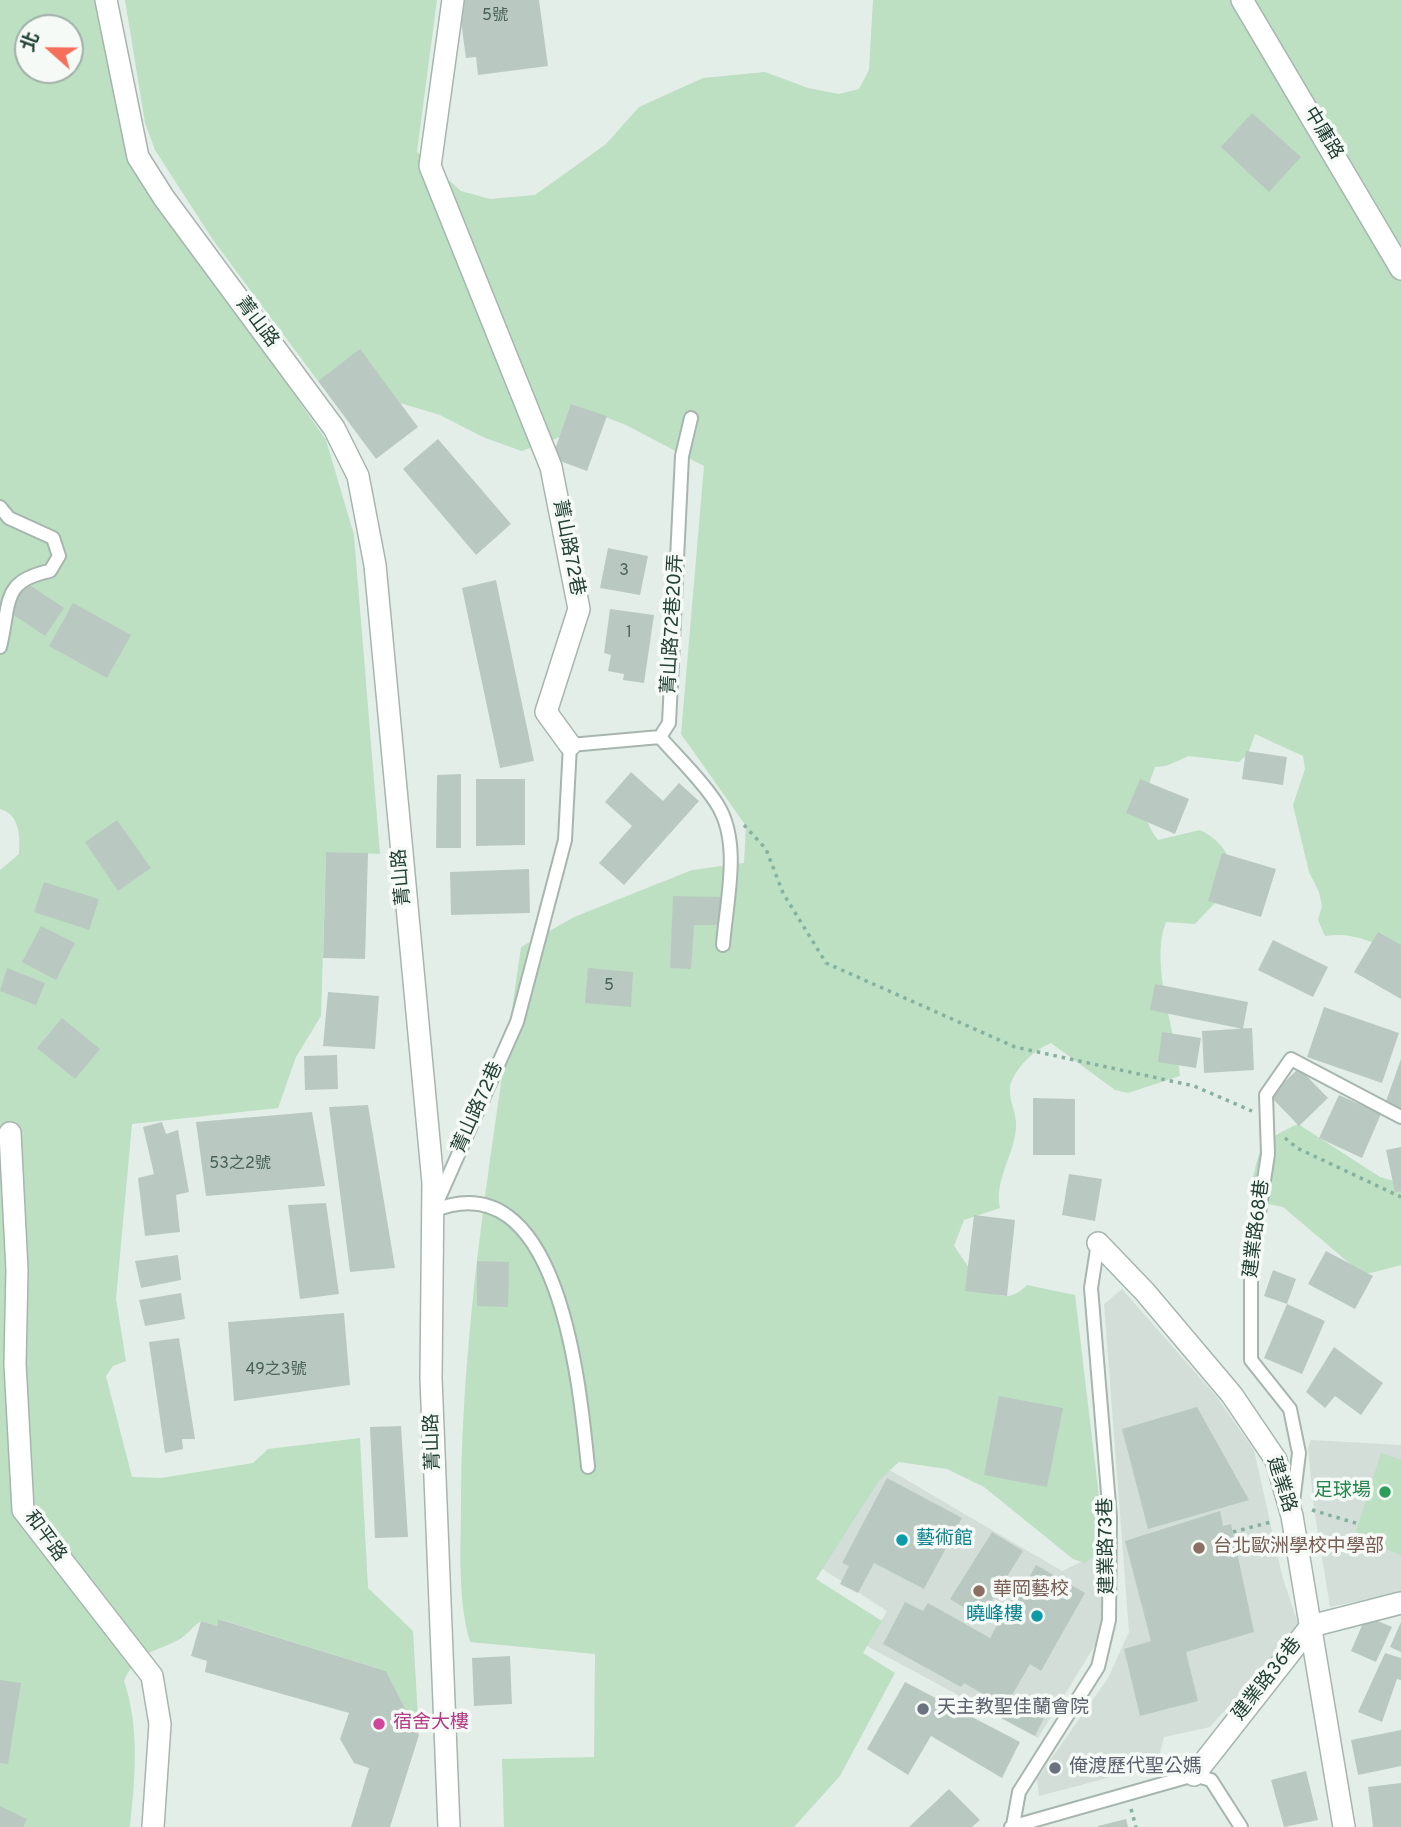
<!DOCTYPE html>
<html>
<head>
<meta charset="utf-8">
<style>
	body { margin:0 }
	#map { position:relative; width:1401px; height:1827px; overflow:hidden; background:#e4eee8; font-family:Overpass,"Noto Sans TC",sans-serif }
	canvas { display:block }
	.north { position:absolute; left:14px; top:14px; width:70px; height:70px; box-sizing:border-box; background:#f5faf7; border:2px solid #a1b0a9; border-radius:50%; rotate:291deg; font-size:19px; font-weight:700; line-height:28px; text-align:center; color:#234035 }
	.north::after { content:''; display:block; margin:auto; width:24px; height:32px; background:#f56f5b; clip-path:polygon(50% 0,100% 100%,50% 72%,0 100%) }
</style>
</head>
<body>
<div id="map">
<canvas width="1401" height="1827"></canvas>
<div class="north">北</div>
</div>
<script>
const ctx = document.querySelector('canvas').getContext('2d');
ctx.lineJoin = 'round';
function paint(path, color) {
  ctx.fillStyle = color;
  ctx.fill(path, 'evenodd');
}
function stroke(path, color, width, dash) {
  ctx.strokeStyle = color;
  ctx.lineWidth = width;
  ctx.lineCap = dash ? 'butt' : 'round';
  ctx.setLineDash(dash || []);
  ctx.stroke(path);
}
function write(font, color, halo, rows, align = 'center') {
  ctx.font = font + ' Overpass,"Noto Sans TC",sans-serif';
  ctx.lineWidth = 7;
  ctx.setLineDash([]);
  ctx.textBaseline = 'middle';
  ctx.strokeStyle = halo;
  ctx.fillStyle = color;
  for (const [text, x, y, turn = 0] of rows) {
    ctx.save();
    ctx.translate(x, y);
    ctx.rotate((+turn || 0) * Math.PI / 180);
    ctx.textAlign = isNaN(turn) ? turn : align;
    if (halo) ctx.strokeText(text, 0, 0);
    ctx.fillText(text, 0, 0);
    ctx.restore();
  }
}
const built = new Path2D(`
	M1122,1289L1216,1396L1254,1450L1282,1575L1299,1627L1210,1727L1164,1737L1157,1765L1039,1796L1037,1779L1108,1678L1129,1632L1104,1304Z
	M1311,1440L1401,1445V1592L1330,1607L1314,1509L1308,1448Z
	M876,1462L1062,1571L1096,1555L1105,1629L1038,1738L867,1646L887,1611L812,1562Z`);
const green = new Path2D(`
	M0,0H97L128,157L326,440L354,535L380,854L326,852L321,1016L296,1057L278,1108L132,1124L116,1299L126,1361L113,1366L106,1376L132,1477L161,1478L253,1463L268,1449L360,1438L368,1588L413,1631L419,1735L386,1671L219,1619L217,1626L201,1621C193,1626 188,1634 180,1639C154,1654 139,1648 124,1681C140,1728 135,1778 130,1827H0V870L19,854C20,837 20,814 0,809ZM28,28H70V70H28Z
	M125,0H437L417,152L461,191L490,199L535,195L606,144L639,107L703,78L765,72L808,88L839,94L859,89L869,70L873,0H1401V948L1394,953C1371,941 1352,932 1325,936L1318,920L1322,906L1319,892L1309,872L1293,805L1305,769L1303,756L1255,734L1248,754L1239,762L1189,756L1166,766L1155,767C1145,795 1138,814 1158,840L1200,830C1223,842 1231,856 1236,881L1195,924L1166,922C1149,964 1176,1032 1180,1076L1128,1093L1115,1090L1051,1043C1034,1050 1020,1064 1012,1080C1005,1095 1018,1113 1016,1128C1014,1156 994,1180 1000,1208L964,1220L954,1246C972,1270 995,1318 1027,1285L1075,1295L1105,1547L1085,1563L1073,1559L984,1487L947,1469L899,1462L880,1479L816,1579L882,1621L863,1653L895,1673L840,1776L794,1827H504L502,1759L594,1757L595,1654L470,1642C457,1596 461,1548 461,1500C462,1315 495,1131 521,947L574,917L692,870L744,863L746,826L681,734L704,466L626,425L572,404L560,437L522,451L485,438L440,415L400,403L360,350L318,381L213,240L155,150L145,123Z
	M1298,1124L1380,1177L1401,1183V1265L1371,1273H1361L1283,1207L1259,1202L1250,1191C1261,1147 1255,1144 1298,1124Z
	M1381,1453L1401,1460V1555L1354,1538Z`);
const building = new Path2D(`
	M458,0H539L548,66L478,75L476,57L466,58Z
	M1252,113L1301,157L1269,192L1221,147Z
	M360,349L418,427L376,459L318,381Z
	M571,404L607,416L587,471L552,458Z
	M438,439L511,524L476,555L403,469Z
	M608,548L648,556L640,595L600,588Z
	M496,580L534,761L500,768L462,588Z
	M25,582L64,608L45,636L6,610Z
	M73,603L131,635L107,678L49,646Z
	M610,609L654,615L644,683L623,680L624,674L608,671L611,655L604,653Z
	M1246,751L1287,757L1283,785L1242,779Z
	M631,772L663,801L679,783L699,801L624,885L599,863L632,826L605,802Z
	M461,774V848H436L437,775Z
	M476,779H525V845L476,846Z
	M1140,779L1189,799L1175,834L1126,813Z
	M117,820L151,868L118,891L85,842Z
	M326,852L368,853L365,959L323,958Z
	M1222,853L1276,869L1261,917L1208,901Z
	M529,869L530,913L451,915L450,872Z
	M44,882L99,899L89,930L34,912Z
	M673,896L722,897L721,925H694L691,969L670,968Z
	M41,926L75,943L56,980L22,962Z
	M1378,932L1401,945V999L1354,972Z
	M1273,940L1328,967L1313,997L1258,970Z
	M7,968L45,983L36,1005L0,991Z
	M588,968L633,972L631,1007L585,1003Z
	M1155,984L1248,1002L1243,1029L1150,1010Z
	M328,992L379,996L375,1049L323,1046Z
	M1324,1007L1399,1033L1382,1083L1307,1057Z
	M62,1018L100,1049L75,1079L37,1048Z
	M1252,1028L1254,1070L1204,1073L1202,1031Z
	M1162,1032L1201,1038L1196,1068L1158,1062Z
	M337,1055L338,1089L305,1090L304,1056Z
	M1401,1059V1110L1385,1104Z
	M1299,1068L1328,1098L1299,1126L1270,1096Z
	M1339,1095L1381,1114L1362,1158L1319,1138Z
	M1033,1098L1075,1099V1155H1033Z
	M368,1105L395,1268L350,1272L329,1107Z
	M312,1112L325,1186L206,1196L196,1122Z
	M162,1122L166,1134L178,1130L189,1192L176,1195L180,1232L145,1236L138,1178L154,1174L143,1127Z
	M1401,1147V1191L1395,1192L1386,1150Z
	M1069,1174L1102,1179L1095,1221L1062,1215Z
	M326,1203L339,1294L300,1299L288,1205Z
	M974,1215L1015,1220L1007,1296L965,1291Z
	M1326,1251L1373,1276L1355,1309L1308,1284Z
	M178,1255L181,1280L141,1288L135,1261Z
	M477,1261L509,1262L508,1307L477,1306Z
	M1273,1270L1296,1279L1287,1304L1264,1296Z
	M181,1293L185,1319L145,1326L139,1300Z
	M1287,1304L1325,1321L1302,1374L1264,1358Z
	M344,1313L350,1385L234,1401L228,1322Z
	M179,1338L195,1439H182L183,1449L165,1453L149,1342Z
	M1334,1347L1383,1383L1361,1415L1335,1396L1325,1408L1306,1392Z
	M999,1396L1063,1408L1047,1487L984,1475Z
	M1197,1407L1249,1500L1148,1529L1122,1429Z
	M401,1426L408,1537L375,1538L370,1427Z
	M887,1478L962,1518L924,1589L874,1563L858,1593L840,1584L849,1566L842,1563Z
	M1220,1511L1223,1526L1231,1524L1254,1632L1186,1652L1198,1701L1140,1716L1124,1649L1151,1641L1125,1541Z
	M992,1532L1023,1551L981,1618L950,1599Z
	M1036,1565L1085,1593L1041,1671L1030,1664L1011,1697L1044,1718L1035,1736L1001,1718L1006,1707L964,1683L961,1687L883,1644L905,1602L923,1611L928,1603L990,1638L1015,1593L1019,1595Z
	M1366,1616L1392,1627L1376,1662L1351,1651Z
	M218,1619L386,1671L419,1735L390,1827H351L369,1768L354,1763L340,1739L349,1713L205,1672L207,1661L191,1656L201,1621L217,1626Z
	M1401,1622V1652L1390,1647Z
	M1385,1653L1401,1658V1680L1397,1679L1382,1722L1358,1712Z
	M510,1656L512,1704L474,1706L472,1658Z
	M0,1680L21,1683L8,1764L0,1763Z
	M905,1682L1020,1742L1002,1778L931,1736L908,1775L867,1749Z
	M1401,1730V1766L1358,1775L1351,1740Z
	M1306,1771L1318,1820L1284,1827L1271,1780Z
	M1401,1783V1827H1373L1368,1787Z
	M949,1789L980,1820L972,1827H909Z
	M0,1806L27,1819L23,1827H0Z
	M1126,1819L1128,1827H1098V1826Z`);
const path = new Path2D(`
	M744,825L766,849L783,893L826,963L1015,1047L1194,1086L1252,1111
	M1285,1138L1297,1148L1401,1197
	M1312,1510L1359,1524
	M1233,1532L1271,1522
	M1131,1809L1136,1827`);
const service = new Path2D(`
	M0,507L9,518L53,538L59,556L50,571C0,581 11,604 0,647
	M660,737C679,759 702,780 717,804C742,843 726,902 723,945
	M438,1200L517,1022L565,840L570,745L660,737L669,723L682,456L691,418
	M433,1211C560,1158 580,1388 588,1467
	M1293,1502L1299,1453L1290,1409L1251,1360V1266L1268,1154L1266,1095L1291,1059L1401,1117
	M1013,1825L1019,1792L1098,1667L1109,1620L1110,1517L1091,1288L1098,1243
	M1011,1827L1194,1775L1211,1780L1241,1827`);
const minor = new Path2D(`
	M453,0L430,166L551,467L579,609L546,712L570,745
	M1242,0L1401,269
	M10,1133L17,1270L15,1364L23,1510L152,1676L160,1724L153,1827
	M1098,1243L1145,1292L1232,1395L1276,1460L1292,1516L1344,1827
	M1194,1775L1311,1626L1401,1603`);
const tertiary = new Path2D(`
	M106,0L138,157L164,198L334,428L358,476L375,565L433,1183L431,1378L449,1827`);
const markers = [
	[1385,1492,7,"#2e9e5b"],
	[902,1540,7,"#0f9aa8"],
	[1199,1548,7,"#8d6e63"],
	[979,1591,7,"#8d6e63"],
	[1037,1616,7,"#0f9aa8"],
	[923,1709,7,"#6b7280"],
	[379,1724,7,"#d1479c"],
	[1055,1768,7,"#6b7280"]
];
const numberNames = [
	["5號",495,17],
	["3",624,572],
	["1",629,634],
	["5",609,987],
	["53之2號",240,1165],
	["49之3號",276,1371]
];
const streetNames = [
	["中庸路",1322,134,59],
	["菁山路",256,323,53],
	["菁山路72巷",567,548,79],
	["菁山路72巷20弄",674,624,-87],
	["菁山路",403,877,-95],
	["菁山路72巷",479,1108,-66],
	["建業路68巷",1258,1229,-83],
	["菁山路",434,1442,-92],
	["建業路",1280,1485,72],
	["和平路",44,1537,54],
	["建業路73巷",1108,1546,-91],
	["建業路36巷",1268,1680,-52]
];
const leisureNames = [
	["足球場",1371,1492]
];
const cultureNames = [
	["藝術館",916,1540],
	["曉峰樓",1023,1616,"right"]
];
const educationNames = [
	["台北歐洲學校中學部",1213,1548],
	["華岡藝校",993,1591]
];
const worshipNames = [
	["天主教聖佳蘭會院",937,1709],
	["俺渡歷代聖公媽",1069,1768]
];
const hotelNames = [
	["宿舍大樓",393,1724]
];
paint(built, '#d2ded7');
paint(green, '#bddfc2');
paint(building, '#b9c9c1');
stroke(service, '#a6b6af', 16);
stroke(minor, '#a6b6af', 24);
stroke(tertiary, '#a6b6af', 24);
stroke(path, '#84b29e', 3.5, [3.5, 5]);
stroke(service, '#fff', 12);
stroke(minor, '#fff', 21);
stroke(tertiary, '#fff', 21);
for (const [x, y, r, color] of markers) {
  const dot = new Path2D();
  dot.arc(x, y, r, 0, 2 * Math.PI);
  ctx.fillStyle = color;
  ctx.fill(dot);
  stroke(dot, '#f5faf7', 2.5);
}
write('16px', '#486258', null, numberNames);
write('19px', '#234035', '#f5faf7', streetNames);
write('19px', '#27864d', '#f5faf7', leisureNames, 'right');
write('19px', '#0d838f', '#f5faf7', cultureNames, 'left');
write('19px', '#785e54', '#f5faf7', educationNames, 'left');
write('19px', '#5b616d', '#f5faf7', worshipNames, 'left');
write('19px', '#b23c85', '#f5faf7', hotelNames, 'left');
</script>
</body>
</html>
